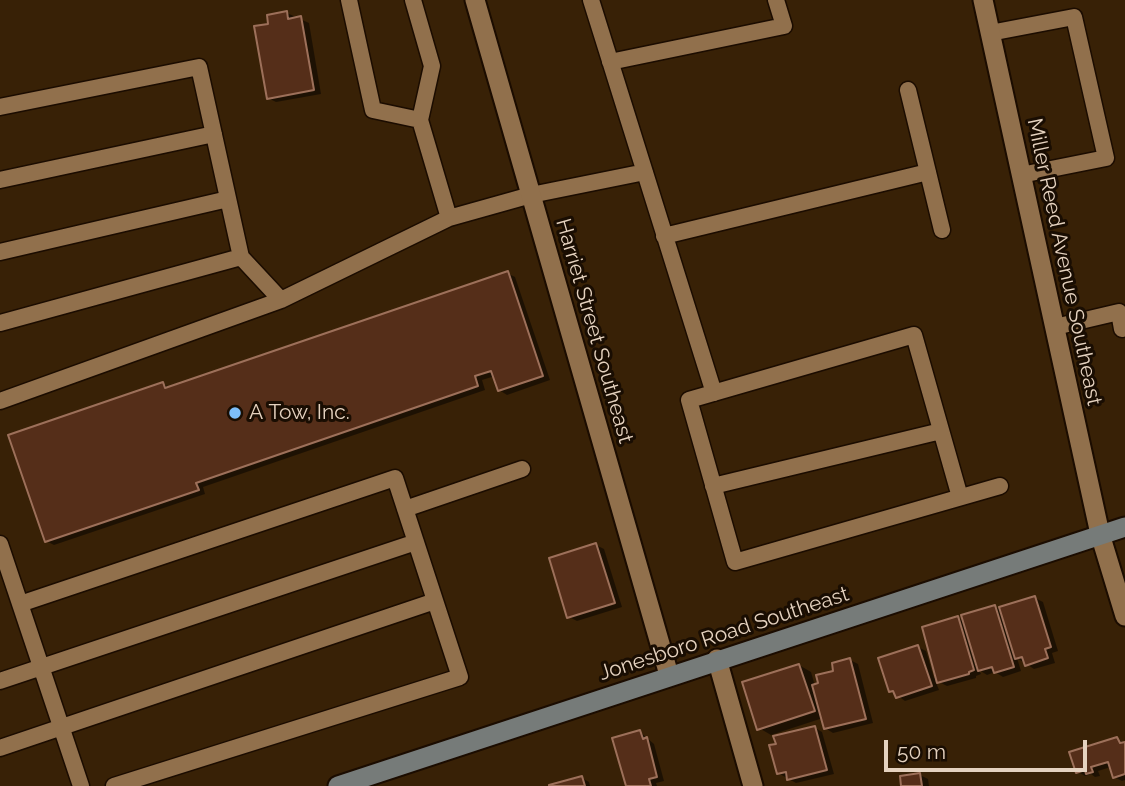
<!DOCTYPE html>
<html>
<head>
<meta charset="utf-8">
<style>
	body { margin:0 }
	#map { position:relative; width:1125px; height:786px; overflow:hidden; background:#382106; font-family:Raleway,sans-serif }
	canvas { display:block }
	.scale { position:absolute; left:884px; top:740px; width:203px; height:32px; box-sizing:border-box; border:4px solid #e5d2bf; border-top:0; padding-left:9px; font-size:21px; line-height:24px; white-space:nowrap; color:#e5d2bf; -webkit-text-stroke:5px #190d02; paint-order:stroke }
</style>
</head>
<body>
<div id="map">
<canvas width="1125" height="786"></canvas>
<div class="scale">50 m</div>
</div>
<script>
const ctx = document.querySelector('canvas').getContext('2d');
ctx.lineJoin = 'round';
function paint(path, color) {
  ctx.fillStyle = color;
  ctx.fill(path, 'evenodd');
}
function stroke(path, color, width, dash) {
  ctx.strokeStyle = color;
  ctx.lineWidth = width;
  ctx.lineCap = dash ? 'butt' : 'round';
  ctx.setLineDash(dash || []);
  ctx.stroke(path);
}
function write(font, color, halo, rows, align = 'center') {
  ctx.font = font + ' Raleway,sans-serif';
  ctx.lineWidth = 6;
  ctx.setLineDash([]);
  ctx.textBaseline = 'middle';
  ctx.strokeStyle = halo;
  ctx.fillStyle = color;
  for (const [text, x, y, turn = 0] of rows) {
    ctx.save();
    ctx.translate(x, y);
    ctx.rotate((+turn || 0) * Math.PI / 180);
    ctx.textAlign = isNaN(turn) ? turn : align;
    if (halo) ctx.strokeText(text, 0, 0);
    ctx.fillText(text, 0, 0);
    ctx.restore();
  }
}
const shadow = new Path2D(`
	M287,13L309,23L321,94L276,102L268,98L270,25Z
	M507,273L515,277L550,380L507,395L499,390L495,376L482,380L485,390L203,487L205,494L54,545L46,541L163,384L171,388Z
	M596,545L604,549L622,607L577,621L569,617Z
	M1035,598L1043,602L1058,651L1052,653L1055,663L1034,669L1017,658L1021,671L1003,677L995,672L987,675L979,670L981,674L976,676V678L947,686L935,680L939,690L905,701L891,691L918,647L926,651L934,678L937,677L958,618L965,622L995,607L999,609Z
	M850,660L858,664L873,723L833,733L825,728L823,718L771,735L759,728L799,665L811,672L815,686Z
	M815,728L822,732L834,774L796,783L778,773Z
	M640,732L654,744L664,781L656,783L657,786H628Z
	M1117,739L1125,743V780L1122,781L1114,777L1111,767L1098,771L1100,776L1095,777L1091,774L1085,776L1078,772Z
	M920,775L928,779L929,786H903Z
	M582,778L589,782L590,786H553Z`);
const building = new Path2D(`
	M287,11L288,19L301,16L314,90L267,99L254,26L268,24L267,15Z
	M508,271L543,376L498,391L491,371L475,376L478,386L196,483L199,490L45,542L8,435L163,382L165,388Z
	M596,543L615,603L567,618L549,558Z
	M1035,596L1051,647L1045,649L1048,658L1025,666L1022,657L1015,659L999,607Z
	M995,605L1014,667L994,673L992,667L978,671L961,615Z
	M958,616L974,670L969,672V674L937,683L922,627Z
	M918,645L932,686L896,698L893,691L889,692L878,658Z
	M850,658L866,719L824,729L812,685L818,683L816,675L833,671L832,663Z
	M799,664L815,711L757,730L742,682Z
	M815,726L827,770L787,780L786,772L777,774L769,745L776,744L773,736Z
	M640,730L643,739L647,737L657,777L649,779L651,786H626L612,738Z
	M1117,737L1120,743L1125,742V774L1113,778L1108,762L1091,767L1093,772L1086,774L1085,770L1076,773L1069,752Z
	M920,773L922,786H901L900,776Z
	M582,776L585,786H549V785Z`);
const service = new Path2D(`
	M349,0L373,110L420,120
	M413,0L432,66L420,120L449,218
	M591,0L714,393
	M990,33L1074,17L1106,158L1021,175
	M610,62L784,26L776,0
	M908,90L942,230
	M0,107L199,67L241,257L281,300
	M0,180L214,134
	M664,236L928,172
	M0,252L228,199
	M0,323L241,257
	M1055,327L1119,312L1122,329
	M0,401L281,300L449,218L531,195L645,172
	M713,486L941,431
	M960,497L914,335L689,400L735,562L1000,486
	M405,509L522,469
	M0,544L81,786
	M20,604L395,478L460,677L114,786
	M0,681L416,542
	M0,748L435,601`);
const minor = new Path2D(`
	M475,0L669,675
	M983,0L1100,534L1125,616
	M717,659L753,786`);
const secondary = new Path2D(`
	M338,786L1125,527`);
const markers = [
	[235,413,7,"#7dbef9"]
];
const streetNames = [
	["Miller Reed Avenue Southeast",1064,262,78],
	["Harriet Street Southeast",594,331,74],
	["Jonesboro Road Southeast",724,634,-18]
];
const poiNames = [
	["A Tow, Inc.",249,413]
];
paint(shadow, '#0007');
paint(building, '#552e19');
stroke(building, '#9d705a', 2);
stroke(service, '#1b0c00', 19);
stroke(minor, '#1b0c00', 23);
stroke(secondary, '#1b0c00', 23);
stroke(service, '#91704c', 16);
stroke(minor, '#91704c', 19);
stroke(secondary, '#767b79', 19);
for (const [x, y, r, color] of markers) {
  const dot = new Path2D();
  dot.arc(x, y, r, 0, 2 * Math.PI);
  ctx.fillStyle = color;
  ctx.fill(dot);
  stroke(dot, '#190d02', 2.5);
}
write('21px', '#e5d2bf', '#190d02', streetNames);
write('21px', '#e5d2bf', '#190d02', poiNames, 'left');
</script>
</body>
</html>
